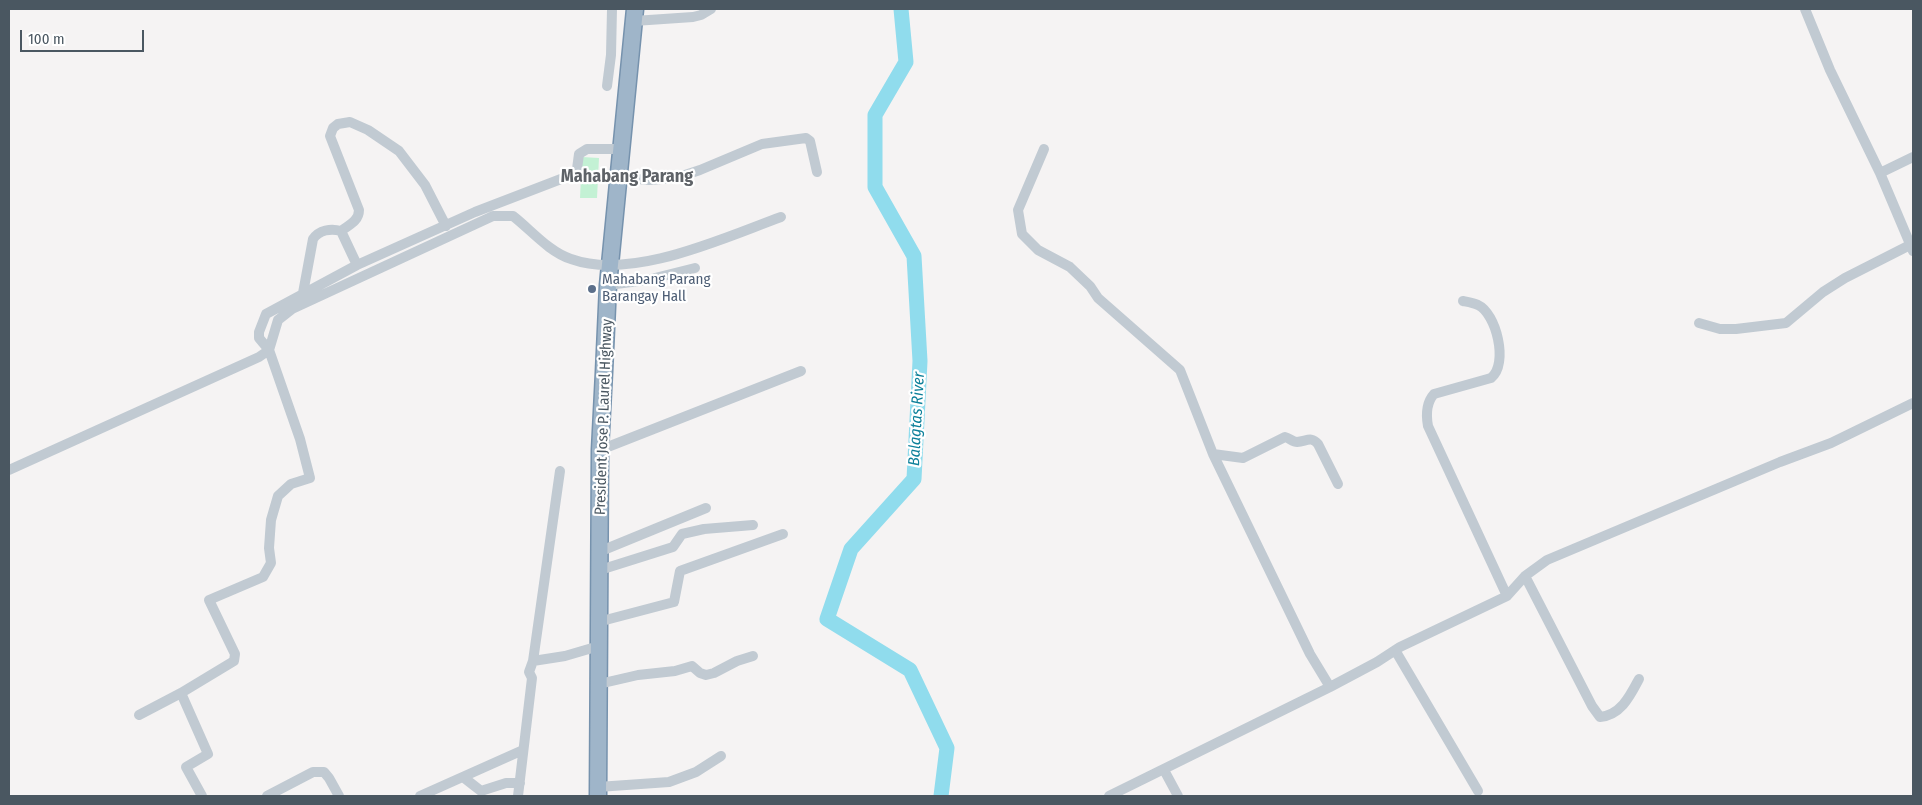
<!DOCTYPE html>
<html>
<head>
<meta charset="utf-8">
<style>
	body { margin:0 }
	#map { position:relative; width:1922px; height:805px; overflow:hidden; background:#f5f3f3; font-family:"Fira Sans Condensed",sans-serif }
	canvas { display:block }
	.frame { position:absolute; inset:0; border:10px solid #4a5761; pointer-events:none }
	.scale { position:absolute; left:20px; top:30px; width:124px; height:22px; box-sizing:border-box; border:2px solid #4a5761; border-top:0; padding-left:6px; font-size:15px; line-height:18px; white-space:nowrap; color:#4a5761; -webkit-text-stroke:4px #fff; paint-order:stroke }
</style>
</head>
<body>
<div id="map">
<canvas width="1922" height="805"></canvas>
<div class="frame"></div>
<div class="scale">100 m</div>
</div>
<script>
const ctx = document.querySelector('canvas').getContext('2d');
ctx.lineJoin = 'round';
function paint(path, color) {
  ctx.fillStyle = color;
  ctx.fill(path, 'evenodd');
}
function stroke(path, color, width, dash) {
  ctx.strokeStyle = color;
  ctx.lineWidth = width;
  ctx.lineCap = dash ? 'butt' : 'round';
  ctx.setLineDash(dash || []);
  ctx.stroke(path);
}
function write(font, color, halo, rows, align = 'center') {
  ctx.font = font + ' "Fira Sans Condensed",sans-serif';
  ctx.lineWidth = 4.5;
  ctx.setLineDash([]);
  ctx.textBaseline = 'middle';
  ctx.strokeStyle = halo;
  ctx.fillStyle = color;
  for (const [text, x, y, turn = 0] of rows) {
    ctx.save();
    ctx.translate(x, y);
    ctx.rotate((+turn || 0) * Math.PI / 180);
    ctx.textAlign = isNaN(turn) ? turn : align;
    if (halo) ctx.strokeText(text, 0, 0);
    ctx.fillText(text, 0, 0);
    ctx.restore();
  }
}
const green = new Path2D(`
	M582,157L599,158L597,198H580Z`);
const river = new Path2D(`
	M901,9L906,62L875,115V187L914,256L920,361L914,479L851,549L827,619L910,670L947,748L941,796`);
const minor = new Path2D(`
	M1805,9L1830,70L1880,173L1913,251
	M634,21L693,17L701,15L711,9
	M607,86L611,55L612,9
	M1044,149L1018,210L1022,234L1038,250L1070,267L1090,286L1098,298L1180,370L1213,454L1310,654L1330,687
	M1880,173L1913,157
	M618,177L649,180L676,178L700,170L762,144L806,138L810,141L817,172
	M357,265L341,231C349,225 359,221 359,210L330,136L333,128L338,124L350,122L368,130L399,151L425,185L446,226
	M608,285L647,280L695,268
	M303,293L313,239C319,230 331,228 341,231
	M1463,301C1468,302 1474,303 1478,305C1496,313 1509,364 1491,378L1434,394C1426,403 1426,415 1428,426L1507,596
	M1699,323L1720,329H1736L1786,323L1823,292L1845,278L1910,245
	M600,450L801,371
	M1213,454L1243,458L1285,437C1289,438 1293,442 1297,442C1307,441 1311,436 1318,444L1338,484
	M9,470L259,357L269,350L278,320L292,309L493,216H513C531,230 549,252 571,259C632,281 723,238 781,217
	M601,551L706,508
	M600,570L673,547L682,534L704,529L753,525
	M1525,576L1592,706L1600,717C1621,715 1630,696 1639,679
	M598,622L674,602L680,571L783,534
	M1395,650L1478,791
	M533,661L560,471
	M599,684L638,675L675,671L692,666L700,673L706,675L714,673L737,661L753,656
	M181,693L208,754L186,767L202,796
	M139,715L181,693L234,661L235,654L209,600L263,577L271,563L269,548L271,520L278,496L291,484L310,478L300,439L269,350L259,338V332L266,314L357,265L475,212L574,174L577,169L579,154L587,149H621
	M1164,770L1178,796
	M463,777L481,791L506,783H520
	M598,787L669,782L696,772L721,756
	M267,796L313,772H324L329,778L339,796
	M420,796L523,750
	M518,796L532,678L529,672L533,661L565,656L599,646
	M1109,796L1330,687L1377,662L1400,647L1507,596L1525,576L1547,560L1780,462L1831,443L1913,403`);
const trunk = new Path2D(`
	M598,796L600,450L604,372L608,285L635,9`);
const markers = [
	[592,289,5,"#5c6f8a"]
];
const serviceNames = [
	["Mahabang Parang",602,280],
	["Barangay Hall",602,297]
];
const streetNames = [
	["President Jose P. Laurel Highway",604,417,-88]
];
const waterNames = [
	["Balagtas River",917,419,-87]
];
const quarterNames = [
	["Mahabang Parang",627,177]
];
paint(green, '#c3f1d4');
stroke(river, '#90dced', 15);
stroke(trunk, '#7692ad', 19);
stroke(minor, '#c1cad2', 10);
stroke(trunk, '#9fb5c9', 16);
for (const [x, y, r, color] of markers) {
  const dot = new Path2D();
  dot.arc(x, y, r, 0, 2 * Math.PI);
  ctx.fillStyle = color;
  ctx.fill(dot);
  stroke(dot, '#fff', 2);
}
write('15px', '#4e5e75', '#fff', serviceNames, 'left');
write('15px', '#4a5761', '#fff', streetNames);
write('italic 16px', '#0d809a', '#fff', waterNames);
write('bold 18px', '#5f6368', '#fff', quarterNames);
</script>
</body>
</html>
